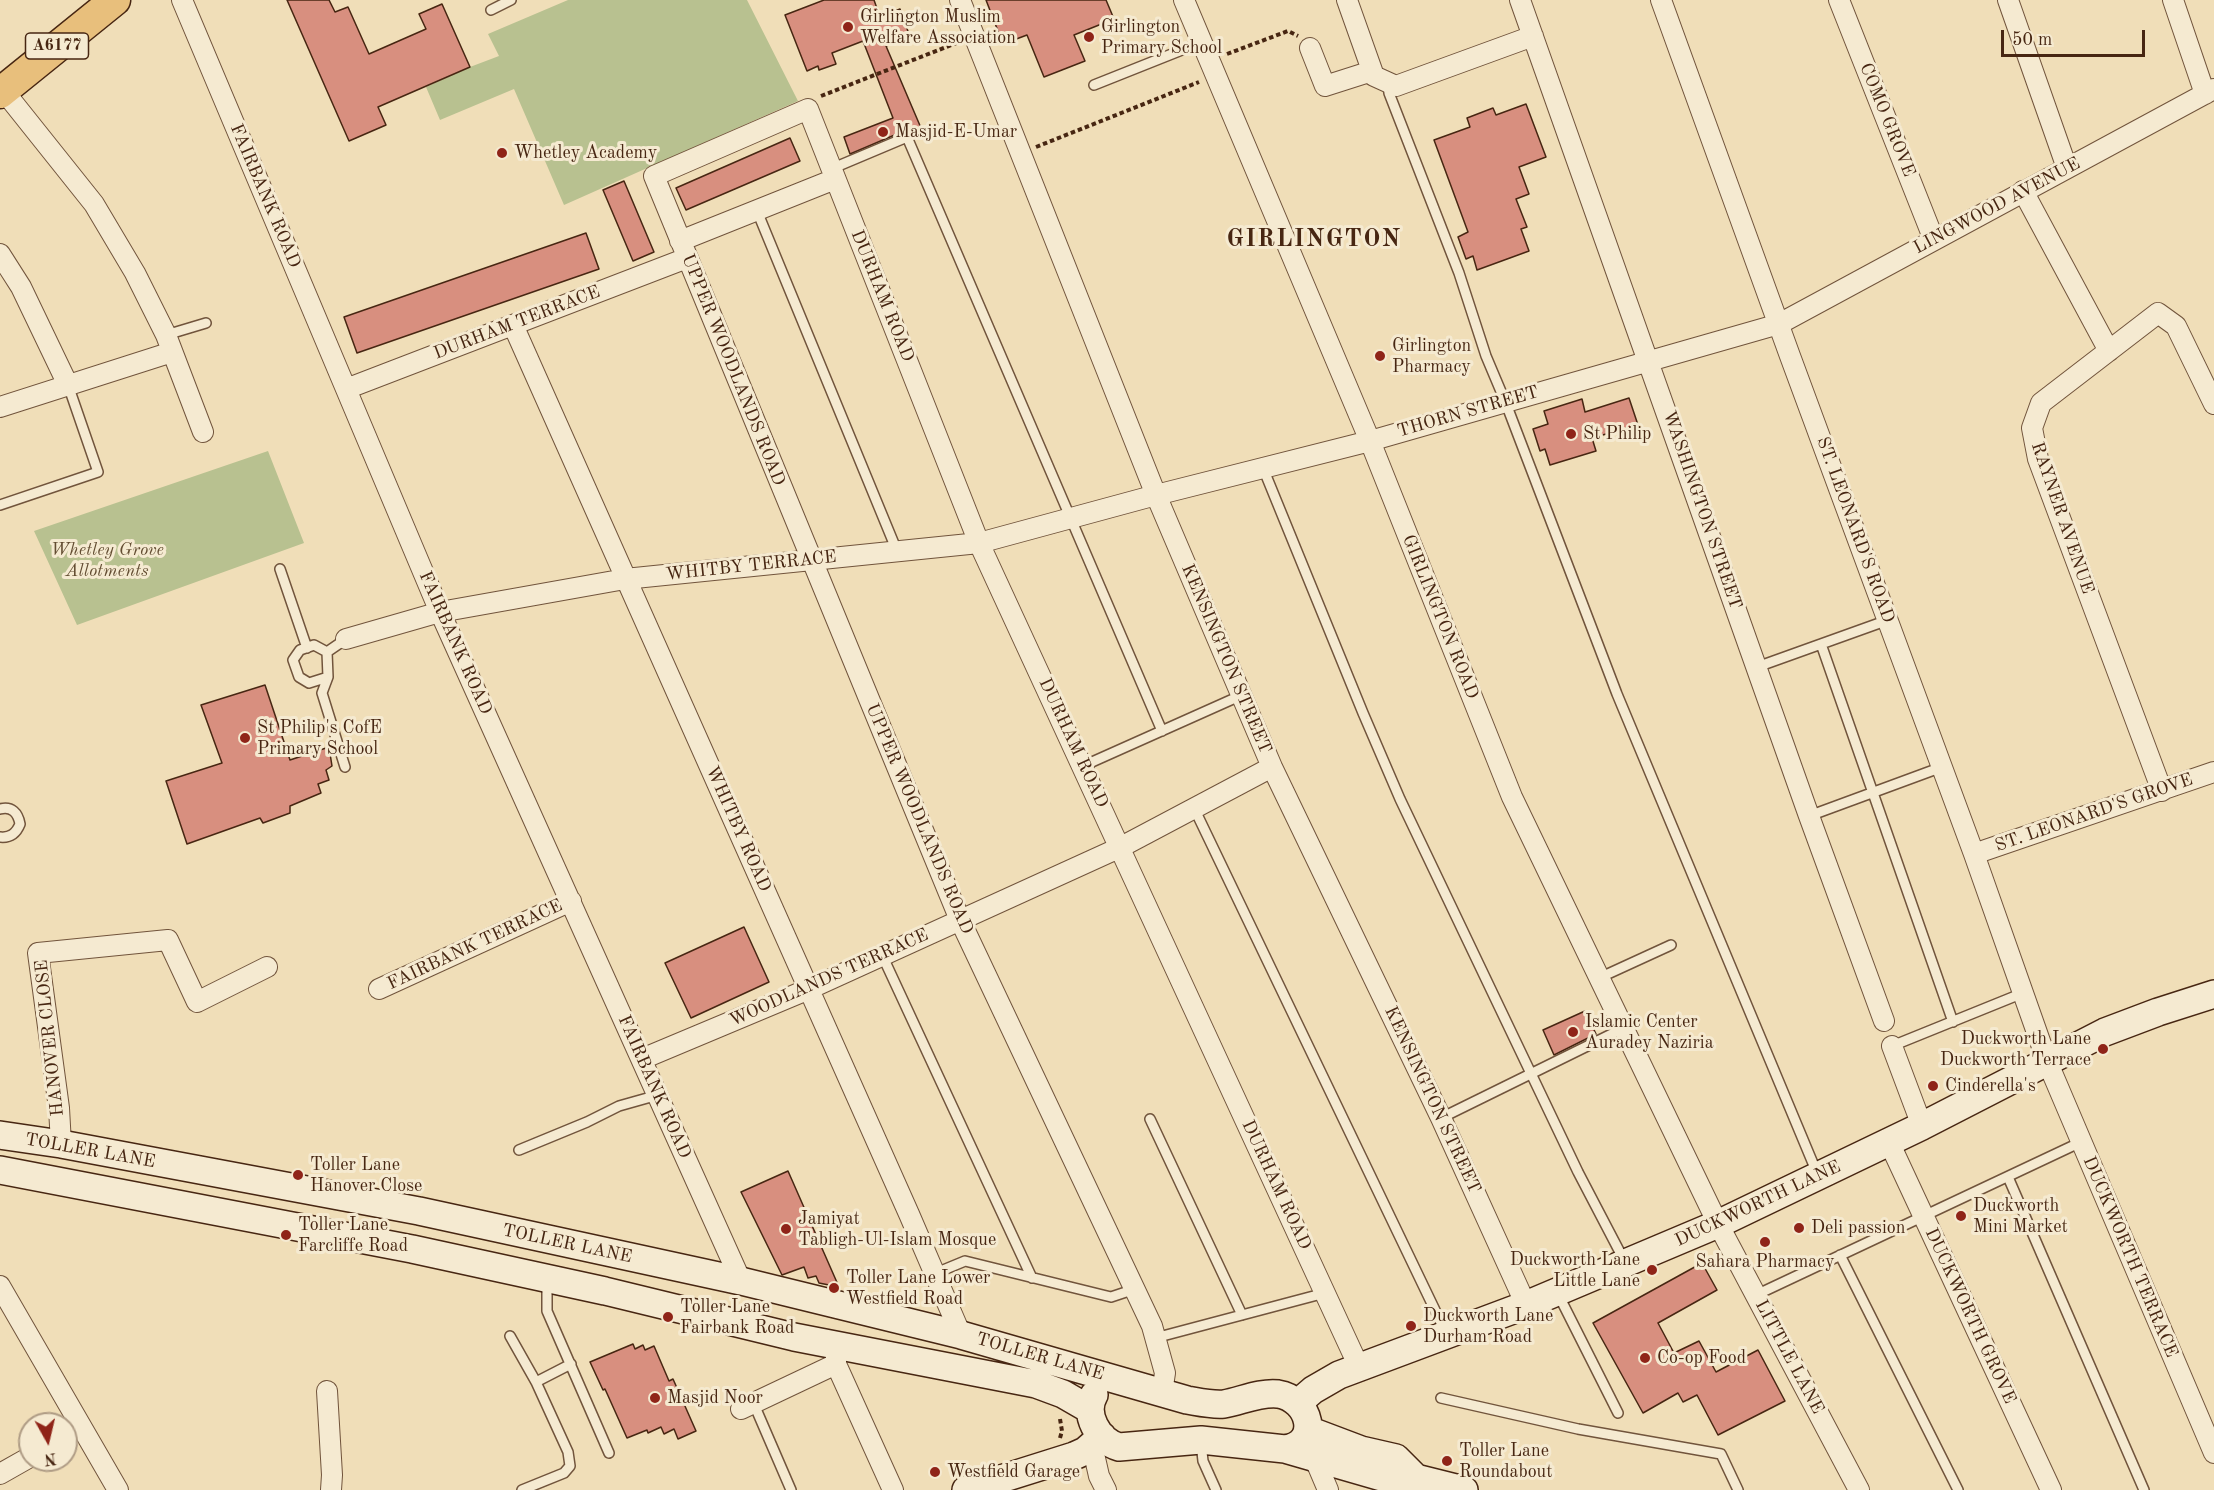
<!DOCTYPE html>
<html>
<head>
<meta charset="utf-8">
<style>
	body { margin:0 }
	#map { position:relative; width:2214px; height:1490px; overflow:hidden; background:#f0deb8; font-family:"Old Standard TT",serif }
	canvas { display:block }
	.north { position:absolute; left:18px; top:1412px; width:60px; height:60px; box-sizing:border-box; background:#f5ead1; border:2px solid #af9c85; border-radius:50%; rotate:172deg; font-size:16px; font-weight:700; line-height:24px; text-align:center; color:#472612 }
	.north::after { content:''; display:block; margin:auto; width:21px; height:27px; background:#8f2418; clip-path:polygon(50% 0,100% 100%,50% 72%,0 100%) }
	.scale { position:absolute; left:2001px; top:30px; width:144px; height:27px; box-sizing:border-box; border:3px solid #472612; border-top:0; padding-left:8px; font-size:18px; line-height:21px; white-space:nowrap; color:#472612; -webkit-text-stroke:4px #f5ead1; paint-order:stroke }
</style>
</head>
<body>
<div id="map">
<canvas width="2214" height="1490"></canvas>
<div class="north">N</div>
<div class="scale">50 m</div>
</div>
<script>
const ctx = document.querySelector('canvas').getContext('2d');
ctx.lineJoin = 'round';
function paint(path, color) {
  ctx.fillStyle = color;
  ctx.fill(path, 'evenodd');
}
function stroke(path, color, width, dash) {
  ctx.strokeStyle = color;
  ctx.lineWidth = width;
  ctx.lineCap = dash ? 'butt' : 'round';
  ctx.setLineDash(dash || []);
  ctx.stroke(path);
}
function write(font, color, halo, rows, align = 'center') {
  ctx.font = font + ' "Old Standard TT",serif';
  ctx.lineWidth = 6;
  ctx.setLineDash([]);
  ctx.textBaseline = 'middle';
  ctx.strokeStyle = halo;
  ctx.fillStyle = color;
  for (const [text, x, y, turn = 0] of rows) {
    ctx.save();
    ctx.translate(x, y);
    ctx.rotate((+turn || 0) * Math.PI / 180);
    ctx.textAlign = isNaN(turn) ? turn : align;
    if (halo) ctx.strokeText(text, 0, 0);
    ctx.fillText(text, 0, 0);
    ctx.restore();
  }
}
const green = new Path2D(`
	M568,0H747L798,101L564,205L514,89L440,120L426,87L470,67L499,56L488,34Z
	M268,451L304,543L77,625L34,531Z`);
const building = new Path2D(`
	M287,0H329L335,12L348,7L369,54L426,29L419,14L442,4L470,67L378,107L386,125L349,141Z
	M824,0H874L880,17L900,9L910,37L886,46L921,128L911,132L904,131L850,154L844,137L893,118L863,41L832,53L836,64L819,70L818,66L807,71L785,15Z
	M986,0H1106L1114,19L1074,35L1085,61L1044,77L1027,35L1003,44Z
	M1526,104L1546,157L1519,167L1529,194L1516,199L1527,227L1521,229L1529,251L1477,270L1473,256L1466,259L1458,237L1468,232L1434,140L1470,127L1467,118L1493,108L1496,115Z
	M790,138L800,161L686,210L676,188Z
	M624,181L654,252L633,261L603,190Z
	M586,233L599,269L357,353L344,317Z
	M1629,398L1638,425L1592,438L1596,451L1550,465L1545,449L1540,451L1533,429L1548,424L1544,411L1582,399L1585,412Z
	M265,685L290,760L329,747L332,766L326,770L329,780L318,784L321,793L290,806V813L263,823L260,818L187,844L166,781L222,763L201,705Z
	M744,927L769,982L691,1018L665,963Z
	M1585,1011L1596,1034L1554,1055L1543,1030Z
	M788,1171L839,1287L819,1283L816,1276L808,1278L804,1267L782,1275L741,1192Z
	M1702,1263L1717,1290L1658,1323L1674,1353L1699,1341L1716,1372L1758,1350L1785,1401L1718,1435L1697,1395L1683,1402L1678,1393L1643,1413L1593,1323Z
	M633,1344L635,1349L643,1345L645,1350L654,1346L669,1381L673,1379L696,1431L678,1439L674,1429L664,1434L661,1427L648,1433L647,1430L627,1438L605,1389L603,1390L590,1362Z`);
const path = new Path2D(`
	M1227,54L1288,31L1298,36
	M821,96L959,42
	M1036,147L1199,82
	M1060,1438L1062,1431L1060,1419`);
const lane = new Path2D(`
	M491,10L511,0
	M1388,83L1389,93L1459,273L1486,356L1505,401L1617,694L1817,1173
	M1094,85L1202,42
	M831,169L907,137L1162,731
	M757,211L897,551
	M166,335L206,323
	M1263,468L1363,713L1400,799L1578,1172L1625,1262
	M0,505L98,472L68,385
	M280,569L307,648
	M1821,644L1953,1022
	M327,652L314,645L300,650L293,660L299,677L309,683L328,677
	M1757,667L1888,620
	M1083,766L1242,695
	M345,767L322,693L328,677L327,652L346,639
	M1194,808L1445,1331
	M0,809C12,806 18,813 20,824C16,834 10,838 0,837
	M1809,816L1942,767
	M882,955L1032,1278
	M1599,978L1671,945
	M1892,1046L2023,993
	M1441,1118L1624,1028
	M1150,1119L1242,1315
	M519,1150L587,1122L619,1106L658,1095
	M2008,1177L2144,1490
	M1840,1255L1958,1490
	M936,1273L965,1261L1111,1297L1135,1289
	M547,1281V1311L609,1453
	M1558,1294L1618,1413
	M1756,1295L2081,1142
	M510,1336L536,1382
	M1155,1338L1325,1293
	M1441,1398L1578,1429L1721,1454L1738,1490
	M753,1402L791,1490
	M1201,1443L1203,1461L1216,1490
	M522,1490L564,1473L570,1466L568,1452L536,1382L571,1364`);
const street = new Path2D(`
	M182,0L440,612L741,1281
	M960,0L1156,495L1272,767L1441,1118L1526,1305
	M1184,0L1370,441L1512,797L1718,1224L1859,1490
	M1347,0L1374,76L1396,86L1533,36
	M1520,0L1809,816L1884,1021
	M1661,0L1790,356L1974,854L2047,1061L2214,1453
	M1839,0L1934,240
	M2008,0L2067,168
	M2173,0L2205,94
	M1310,48L1325,86L1372,71
	M3,90L94,204L135,273L166,335L203,432
	M2023,191L2109,351
	M680,241L835,179
	M0,254L21,287L68,385
	M513,325L909,1214L961,1335
	M346,389L687,258
	M0,407L172,352
	M346,639L440,612L625,579L979,543L1156,495L1370,441L1779,324L2214,89
	M2162,791L2038,459L2032,428L2041,403L2158,313L2176,326L2214,404
	M1974,854L2214,772
	M379,989L571,901
	M1892,1046L1922,1126
	M642,1059L809,989L1121,847L1272,767
	M1889,1142L2051,1490
	M61,1144L59,1108L38,953L168,940L197,1002L267,967
	M0,1286L118,1490
	M836,1346V1364L893,1490
	M327,1391L332,1475L331,1490
	M1162,1392L1165,1373L1152,1326L960,920L654,176L808,109L979,543L1359,1367
	M741,1409L836,1364
	M1092,1445L1099,1476L1106,1490
	M1314,1457L1328,1490
	M0,1474L30,1457`);
const secondary = new Path2D(`
	M0,1135L61,1144L419,1211L741,1281L961,1335L1187,1400C1199,1402 1211,1405 1224,1404C1241,1401 1260,1392 1278,1394C1310,1399 1322,1443 1285,1449
	M0,1170L412,1249L605,1291L794,1337L1036,1384L1063,1394L1089,1409
	M1094,1395C1083,1414 1098,1441 1119,1447L1201,1440L1285,1449L1392,1480L1416,1478L1464,1490
	M1298,1403L1313,1390L1339,1375L1526,1305L1718,1224L1922,1126L2105,1032L2158,1012L2214,994
	M1308,1430L1361,1450L1396,1458L1416,1478
	M966,1490L1074,1456L1085,1451L1102,1436`);
const primary = new Path2D(`
	M0,93L115,0`);
const markers = [
	[848,27,6,"#8f2418"],
	[1089,37,6,"#8f2418"],
	[883,132,6,"#8f2418"],
	[502,153,6,"#8f2418"],
	[1380,356,6,"#8f2418"],
	[1571,434,6,"#8f2418"],
	[245,738,6,"#8f2418"],
	[1573,1032,6,"#8f2418"],
	[2103,1049,6,"#8f2418"],
	[1933,1086,6,"#8f2418"],
	[298,1175,6,"#8f2418"],
	[1961,1216,6,"#8f2418"],
	[1799,1228,6,"#8f2418"],
	[786,1229,6,"#8f2418"],
	[286,1235,6,"#8f2418"],
	[1765,1242,6,"#8f2418"],
	[1652,1270,6,"#8f2418"],
	[834,1288,6,"#8f2418"],
	[668,1317,6,"#8f2418"],
	[1411,1326,6,"#8f2418"],
	[1645,1358,6,"#8f2418"],
	[655,1398,6,"#8f2418"],
	[1447,1461,6,"#8f2418"],
	[935,1472,6,"#8f2418"]
];
const shields = [
	[57,46,63]
];
const shieldNames = [
	["A6177",57,46]
];
const poiNames = [
	["Girlington Muslim",860,17],
	["Welfare Association",860,38],
	["Girlington",1101,27],
	["Primary School",1101,48],
	["Masjid-E-Umar",895,132],
	["Whetley Academy",514,153],
	["Girlington",1392,346],
	["Pharmacy",1392,367],
	["St Philip",1583,434],
	["St Philip's CofE",257,728],
	["Primary School",257,749],
	["Islamic Center",1585,1022],
	["Auradey Naziria",1585,1043],
	["Duckworth Lane",2091,1039,"right"],
	["Duckworth Terrace",2091,1060,"right"],
	["Cinderella's",1945,1086],
	["Toller Lane",310,1165],
	["Hanover Close",310,1186],
	["Duckworth",1973,1206],
	["Mini Market",1973,1227],
	["Jamiyat",798,1219],
	["Tabligh-Ul-Islam Mosque",798,1240],
	["Toller Lane",298,1225],
	["Farcliffe Road",298,1246],
	["Deli passion",1811,1228],
	["Duckworth Lane",1640,1260,"right"],
	["Little Lane",1640,1281,"right"],
	["Sahara Pharmacy",1765,1262,"center"],
	["Toller Lane Lower",846,1278],
	["Westfield Road",846,1299],
	["Toller Lane",680,1307],
	["Fairbank Road",680,1328],
	["Duckworth Lane",1423,1316],
	["Durham Road",1423,1337],
	["Co-op Food",1657,1358],
	["Masjid Noor",667,1398],
	["Toller Lane",1459,1451],
	["Roundabout",1459,1472],
	["Westfield Garage",947,1472]
];
const streetNames = [
	["COMO GROVE",1887,120,68],
	["FAIRBANK ROAD",265,196,67],
	["LINGWOOD AVENUE",1997,206,-28],
	["DURHAM ROAD",882,296,68],
	["DURHAM TERRACE",517,323,-21],
	["UPPER WOODLANDS ROAD",733,370,68],
	["THORN STREET",1468,412,-16],
	["WASHINGTON STREET",1702,510,71],
	["RAYNER AVENUE",2062,518,71],
	["ST. LEONARD'S ROAD",1855,530,70],
	["WHITBY TERRACE",751,566,-6],
	["GIRLINGTON ROAD",1440,617,68],
	["FAIRBANK ROAD",455,643,66],
	["KENSINGTON STREET",1226,659,67],
	["DURHAM ROAD",1073,743,65],
	["ST. LEONARD'S GROVE",2094,813,-19],
	["UPPER WOODLANDS ROAD",919,819,67],
	["WHITBY ROAD",738,829,66],
	["FAIRBANK TERRACE",475,945,-25],
	["WOODLANDS TERRACE",829,978,-24],
	["HANOVER CLOSE",50,1038,-96],
	["FAIRBANK ROAD",654,1087,66],
	["KENSINGTON STREET",1432,1100,65],
	["TOLLER LANE",90,1151,10],
	["DURHAM ROAD",1276,1185,65],
	["DUCKWORTH LANE",1758,1204,-25],
	["TOLLER LANE",567,1244,12],
	["DUCKWORTH TERRACE",2130,1257,67],
	["DUCKWORTH GROVE",1970,1316,65],
	["TOLLER LANE",1040,1357,16],
	["LITTLE LANE",1789,1357,62]
];
const parkNames = [
	["Whetley Grove",107,550],
	["Allotments",107,571]
];
const districtNames = [
	["GIRLINGTON",1314,240]
];
paint(green, '#b8c190');
paint(building, '#d88f7f');
stroke(building, '#472612', 1.5);
stroke(lane, '#71543c', 12);
stroke(street, '#71543c', 22);
stroke(secondary, '#472612', 30);
stroke(primary, '#472612', 33);
stroke(path, '#472612', 4, [4.5, 3]);
stroke(lane, '#f5ead1', 9);
stroke(street, '#f5ead1', 20);
stroke(secondary, '#f5ead1', 27);
stroke(primary, '#e8bf7c', 30);
for (const [x, y, r, color] of markers) {
  const dot = new Path2D();
  dot.arc(x, y, r, 0, 2 * Math.PI);
  ctx.fillStyle = color;
  ctx.fill(dot);
  stroke(dot, '#f5ead1', 2);
}
for (const [x, y, w] of shields) {
  const box = new Path2D();
  box.roundRect(x - w / 2, y - 13, w, 26, 4.5);
  ctx.fillStyle = '#f5ead1';
  ctx.fill(box);
  stroke(box, '#472612', 1.5);
}
write('bold 16px', '#472612', null, shieldNames);
write('18px', '#472612', '#f5ead1', poiNames, 'left');
write('18px', '#472612', '#f5ead1', streetNames);
write('italic 18px', '#634d32', '#f5ead1', parkNames);
ctx.letterSpacing = '1.5px';
write('bold 24px', '#472612', '#f5ead1', districtNames);
ctx.letterSpacing = '0px';
</script>
</body>
</html>
